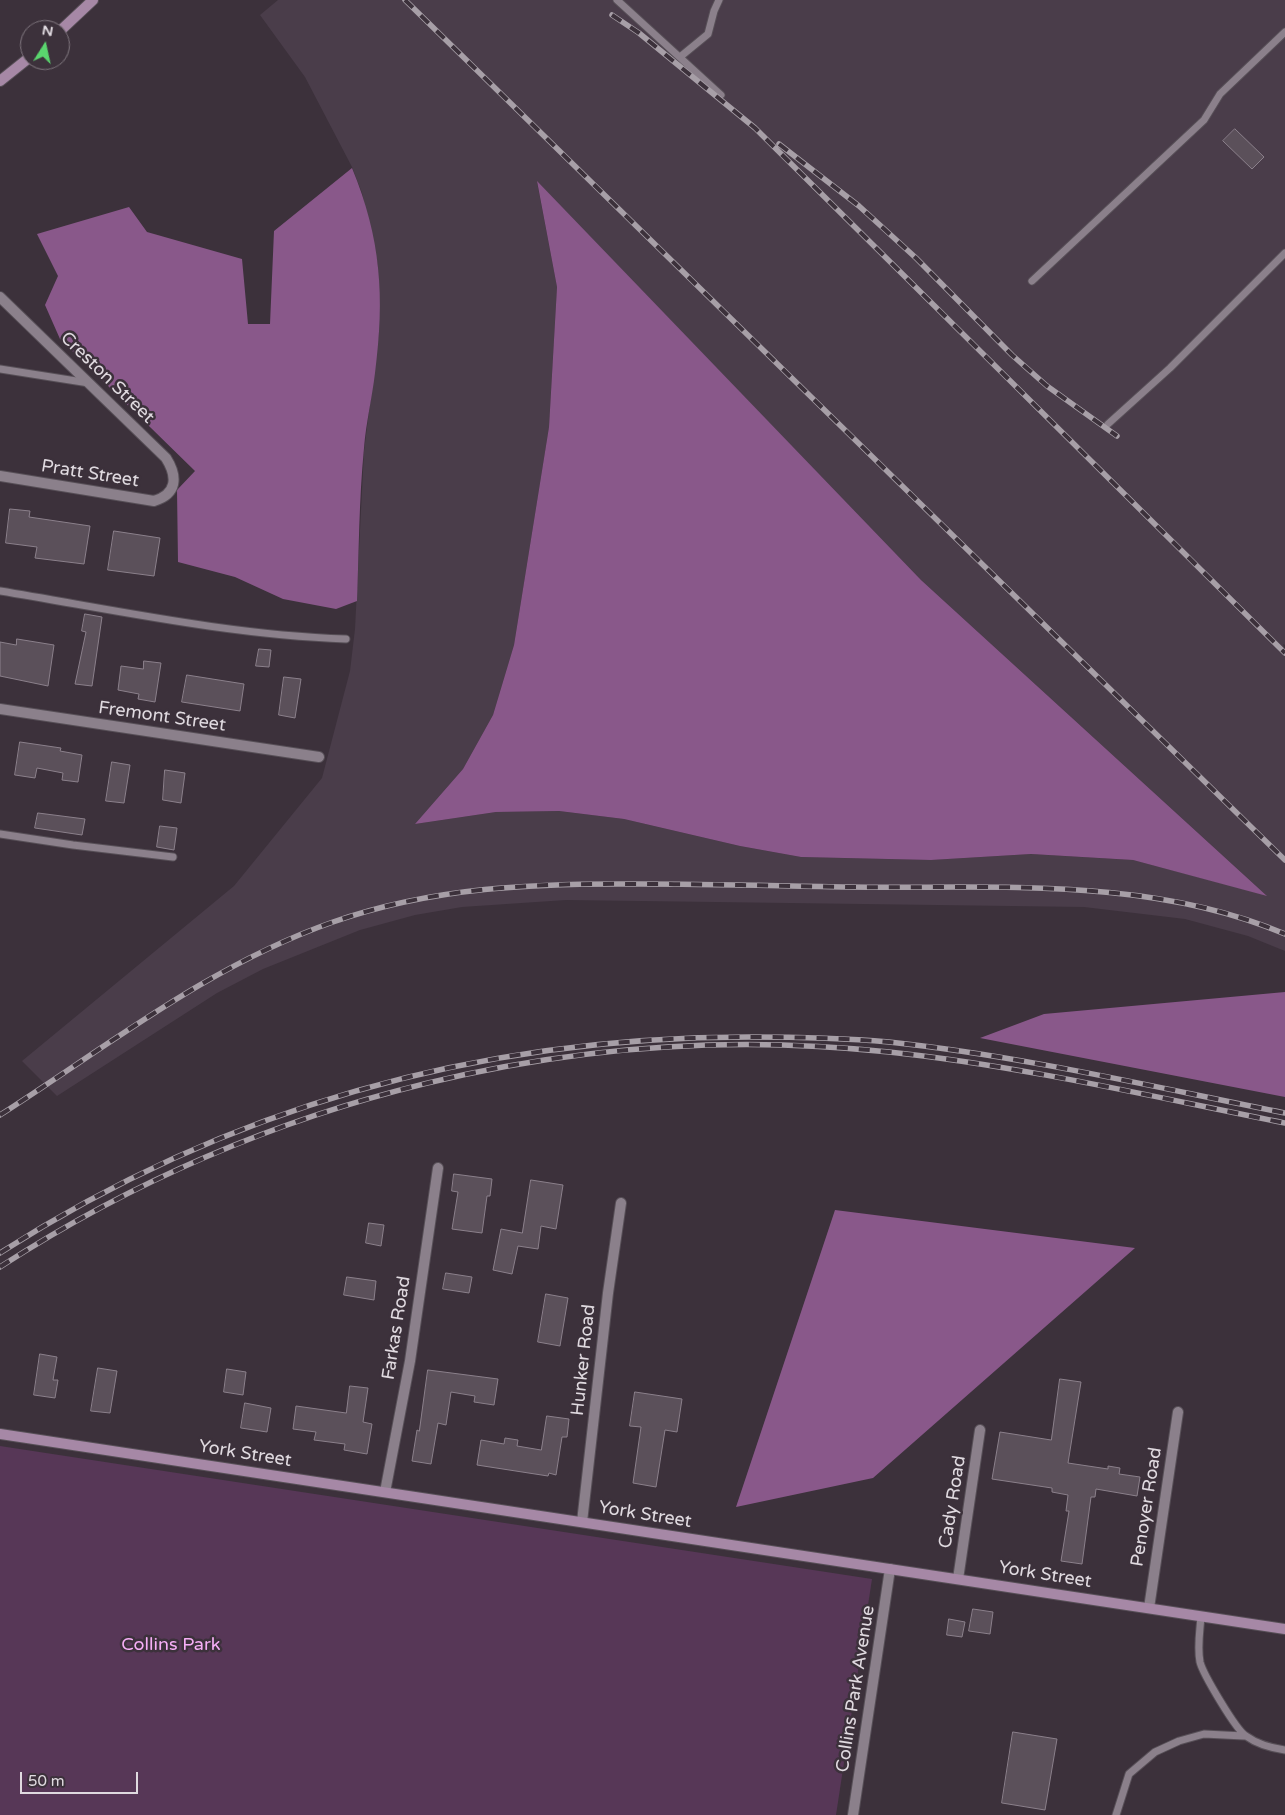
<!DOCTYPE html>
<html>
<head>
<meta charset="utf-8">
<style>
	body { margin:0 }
	#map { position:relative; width:1285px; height:1815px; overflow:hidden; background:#3c313b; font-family:"Varela Round",sans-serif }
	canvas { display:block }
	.north { position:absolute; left:20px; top:20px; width:50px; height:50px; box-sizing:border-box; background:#3c313b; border:1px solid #7e757d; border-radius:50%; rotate:10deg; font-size:14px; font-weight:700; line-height:20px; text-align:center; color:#e0dae0 }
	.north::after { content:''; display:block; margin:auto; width:18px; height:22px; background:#5ad56e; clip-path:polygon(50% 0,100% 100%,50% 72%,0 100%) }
	.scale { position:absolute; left:20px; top:1772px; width:118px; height:22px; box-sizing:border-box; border:2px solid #e0dae0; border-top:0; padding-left:6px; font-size:15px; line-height:18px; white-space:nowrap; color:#e0dae0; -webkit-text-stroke:4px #3c313b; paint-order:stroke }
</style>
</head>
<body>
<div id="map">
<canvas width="1285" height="1815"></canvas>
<div class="north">N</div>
<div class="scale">50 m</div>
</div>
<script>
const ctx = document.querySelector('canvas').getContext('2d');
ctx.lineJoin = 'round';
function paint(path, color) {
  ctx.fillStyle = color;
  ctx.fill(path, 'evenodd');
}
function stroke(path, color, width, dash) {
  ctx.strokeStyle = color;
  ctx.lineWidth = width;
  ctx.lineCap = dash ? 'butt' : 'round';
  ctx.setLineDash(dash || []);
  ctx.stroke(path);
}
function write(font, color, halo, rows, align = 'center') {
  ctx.font = font + ' "Varela Round",sans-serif';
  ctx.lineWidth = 5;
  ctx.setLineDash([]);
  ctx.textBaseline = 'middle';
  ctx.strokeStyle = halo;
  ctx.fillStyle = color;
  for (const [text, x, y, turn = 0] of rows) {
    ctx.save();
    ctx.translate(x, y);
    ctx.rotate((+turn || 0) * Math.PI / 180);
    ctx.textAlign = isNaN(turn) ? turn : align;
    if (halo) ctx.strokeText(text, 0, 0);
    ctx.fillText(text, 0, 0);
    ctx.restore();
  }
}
const built = new Path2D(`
	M278,0H617L697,72L623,0H1285V645L1283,644L1285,651V951L1248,936L1185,919L1084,907L566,900L462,907L415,915L360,930L263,969L217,993L57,1096L22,1061L234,886L322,778L350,671L355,629L364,451L379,332L378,266L362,193L352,167L305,77L260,15ZM537,182L921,580L1266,895L1133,860L1031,854L931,860L801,857L740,846L624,819L559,811L496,812L415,824L463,769L493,715L514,645L549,427L557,287Z`);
const green = new Path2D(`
	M0,1446L872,1579L836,1815H0Z`);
const forest = new Path2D(`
	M352,168C381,238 385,297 375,373C372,398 366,423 364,448C359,499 359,550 357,601L336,609L283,599L235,577L178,562L177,490L195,471L60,339L45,305L58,276L37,234L129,207L147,232L242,259L248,324H270L274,231Z
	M537,181L921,580L1267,896L1133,860L1031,854L931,860L801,857L740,846L624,819L559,811L496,812L415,824L463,769L493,715L514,645L549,427L557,287Z
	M1285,992V1097L980,1038L1044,1014Z
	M835,1210L1135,1248L873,1478L736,1507Z`);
const building = new Path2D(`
	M1235,129L1264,157L1252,169L1223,141Z
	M10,509L30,511L29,517L90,526L84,564L35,558L37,547L6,543Z
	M114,531L160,538L154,576L108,570Z
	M85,614L102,617L92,686L75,684L86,632L82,631Z
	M17,639L54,645L48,686L0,676V642L16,645Z
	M259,649L271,650L269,667L256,666Z
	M144,661L161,663L155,702L138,699L139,694L118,690L121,666L143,669Z
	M187,675L244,684L240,711L182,702Z
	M284,677L301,679L295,718L279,715Z
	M20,742L61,748L60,751L82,755L78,782L62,780L63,773L37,768L35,778L15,775Z
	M112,762L130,765L124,803L106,801Z
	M165,770L185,773L181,803L163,800Z
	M38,813L85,819L82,835L35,828Z
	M160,826L177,828L174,850L157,847Z
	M454,1174L492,1179L490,1196H487L482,1233L452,1229L458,1192L452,1191Z
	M531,1180L563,1185L556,1229L541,1226L538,1249L518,1246L512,1274L493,1270L501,1229L522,1233Z
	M369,1223L384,1225L381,1246L366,1243Z
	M446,1273L472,1277L469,1293L443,1289Z
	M347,1277L376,1281L374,1300L344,1295Z
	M546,1294L568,1298L560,1346L538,1342Z
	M40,1354L57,1357L53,1380H58L55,1398L34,1395Z
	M98,1368L117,1371L110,1413L91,1411Z
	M227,1369L246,1372L243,1395L224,1392Z
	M428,1370L498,1379L494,1405L474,1402L475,1396L451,1392L446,1425L438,1423L431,1464L412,1461L417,1430L419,1431Z
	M1060,1379L1081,1382L1068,1463L1108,1469V1466L1120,1468L1119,1474L1140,1477L1137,1496L1096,1489L1095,1497H1091L1082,1564L1061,1561L1069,1511H1066L1068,1495L1052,1492V1488L992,1479L1000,1432L1051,1440Z
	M350,1386L368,1388L363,1422L372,1424L367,1454L344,1450L345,1444L314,1440L316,1432L293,1429L296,1406L346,1413Z
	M635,1392L682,1399L677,1432L665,1430L656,1487L633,1483L641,1427L630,1426Z
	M245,1403L271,1408L267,1432L241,1428Z
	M547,1416L569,1419L567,1437H562L556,1475L549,1473L548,1476L477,1465L481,1440L504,1444L505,1438L518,1440L517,1446L541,1450Z
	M973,1609L993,1612L990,1634L969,1631Z
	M949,1619L965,1622L962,1637L947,1635Z
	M1013,1732L1057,1739L1045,1810L1002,1803Z`);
const lane = new Path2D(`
	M617,0L721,95
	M680,57L708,34L714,11L719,0
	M1032,281L1204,120L1220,94L1285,32
	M0,369L89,383
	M1108,424L1170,368L1285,253
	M0,591C115,610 230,635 346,639
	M0,834L73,845L173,857
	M1201,1616C1200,1631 1197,1647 1200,1662C1203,1674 1236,1730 1246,1736C1257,1744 1271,1748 1285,1750
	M1116,1815L1129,1774L1155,1752L1179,1741L1204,1734L1244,1736`);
const street = new Path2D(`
	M0,297L166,458C178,477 177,494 154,501L0,476
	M0,709L319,757
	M385,1492L410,1361L438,1168
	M582,1522L608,1293L621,1203
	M958,1579L980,1430
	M1149,1608L1178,1412
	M853,1815L890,1569`);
const secondary = new Path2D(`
	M60,31L93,0
	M0,81L30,57
	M0,1434L1285,1629`);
const rail = new Path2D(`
	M405,0L1285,860
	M612,15L639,33L755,128L1285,653
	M779,144L859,206L916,258L1012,355L1047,386L1117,436
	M0,1115C108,1046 210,965 333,922C433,887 535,883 640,884C710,884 780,886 850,887C995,889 1149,876 1285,934
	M0,1253C228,1107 479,1037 749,1037C796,1037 843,1038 889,1042C1022,1056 1154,1087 1285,1113
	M0,1267C263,1097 577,1019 889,1052C1022,1066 1154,1097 1285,1123`);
const streetNames = [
	["Creston Street",107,378,44],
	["Pratt Street",90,474,9],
	["Fremont Street",162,717,8],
	["Farkas Road",397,1328,-81],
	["Hunker Road",584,1360,-84],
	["York Street",245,1454,9],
	["Cady Road",953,1502,-81],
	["Penoyer Road",1147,1507,-81],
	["York Street",645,1515,9],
	["York Street",1045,1575,9],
	["Collins Park Avenue",856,1689,-81]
];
const parkNames = [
	["Collins Park",171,1645]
];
paint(built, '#4a3d4a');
paint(green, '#573757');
paint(forest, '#89588a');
paint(building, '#5b505a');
stroke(building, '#8b808b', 1);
stroke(lane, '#574f57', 9);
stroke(street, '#574f57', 12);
stroke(secondary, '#574f57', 12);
stroke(lane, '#8b808b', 7);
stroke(street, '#8b808b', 10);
stroke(secondary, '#a688a6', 10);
stroke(rail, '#a79fa7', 5.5);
stroke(rail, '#3c313b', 4, [11]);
write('18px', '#e0dae0', '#3c313b', streetNames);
write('18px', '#f6aef6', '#3c313b', parkNames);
</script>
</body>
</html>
